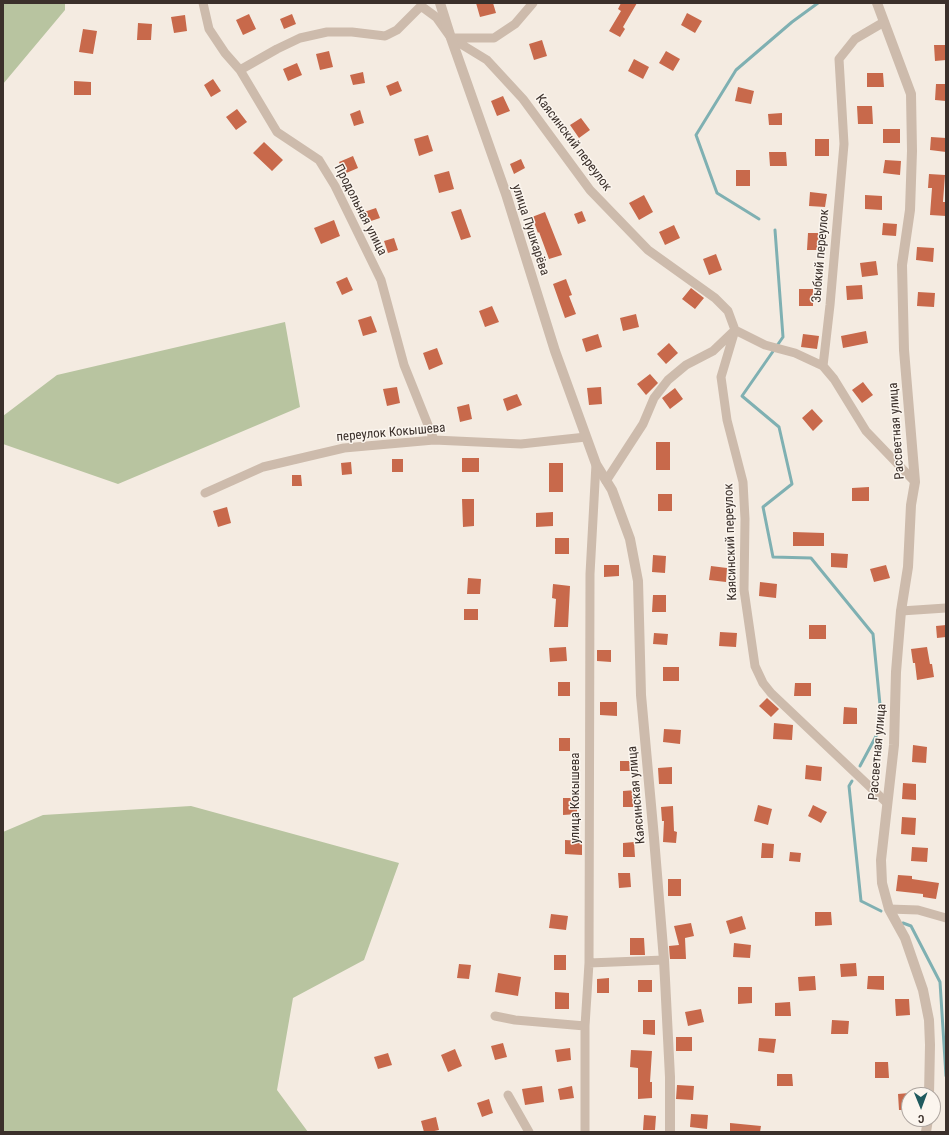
<!DOCTYPE html>
<html>
<head>
<meta charset="utf-8">
<style>
	body { margin:0 }
	#map { position:relative; width:949px; height:1135px; overflow:hidden; background:#f4ebe1; font-family:"Roboto Condensed",sans-serif }
	canvas { display:block }
	.frame { position:absolute; inset:0; border:4px solid #3b302b; pointer-events:none }
	.north { position:absolute; left:901px; top:1087px; width:40px; height:40px; box-sizing:border-box; background:#fbf5ee; border:1px solid #aea6a0; border-radius:50%; rotate:179deg; font-size:11px; font-weight:700; line-height:16px; text-align:center; color:#3b302b }
	.north::after { content:''; display:block; margin:auto; width:14px; height:18px; background:#1f5a5e; clip-path:polygon(50% 0,100% 100%,50% 72%,0 100%) }
</style>
</head>
<body>
<div id="map">
<canvas width="949" height="1135"></canvas>
<div class="frame"></div>
<div class="north">С</div>
</div>
<script>
const ctx = document.querySelector('canvas').getContext('2d');
ctx.lineJoin = 'round';
function paint(path, color) {
  ctx.fillStyle = color;
  ctx.fill(path, 'evenodd');
}
function stroke(path, color, width, dash) {
  ctx.strokeStyle = color;
  ctx.lineWidth = width;
  ctx.lineCap = dash ? 'butt' : 'round';
  ctx.setLineDash(dash || []);
  ctx.stroke(path);
}
function write(font, color, halo, rows, align = 'center') {
  ctx.font = font + ' "Roboto Condensed",sans-serif';
  ctx.lineWidth = 3;
  ctx.setLineDash([]);
  ctx.textBaseline = 'middle';
  ctx.strokeStyle = halo;
  ctx.fillStyle = color;
  for (const [text, x, y, turn = 0] of rows) {
    ctx.save();
    ctx.translate(x, y);
    ctx.rotate((+turn || 0) * Math.PI / 180);
    ctx.textAlign = isNaN(turn) ? turn : align;
    if (halo) ctx.strokeText(text, 0, 0);
    ctx.fillText(text, 0, 0);
    ctx.restore();
  }
}
const green = new Path2D(`
	M3,3H65V10L3,84Z
	M285,322L300,407L118,484L3,444V416L57,375Z
	M191,806L399,863L364,960L293,998L277,1090L308,1132H3V832L43,815Z`);
const stream = new Path2D(`
	M759,219L717,193L696,135L736,70L792,22L818,3
	M775,230L783,337L742,396L779,427L792,484L763,507L773,557L811,558L873,634L882,725L860,766
	M852,781L849,786L861,901L881,911
	M903,923L911,926L940,982L946,1076`);
const building = new Path2D(`
	M476,3H493L496,13L480,17Z
	M621,3H637L623,27L625,29L620,37L609,31L621,11L618,9Z
	M687,13L702,21L695,33L681,25Z
	M249,14L256,29L243,35L236,20Z
	M292,14L296,24L284,29L280,19Z
	M185,15L187,31L174,33L171,17Z
	M138,23L152,24L151,40H137Z
	M83,29L97,31L93,54L79,52Z
	M542,40L547,56L534,60L529,44Z
	M934,45H946V60L935,61Z
	M329,51L333,67L320,70L316,54Z
	M666,51L680,59L673,71L659,63Z
	M634,59L649,67L643,79L628,71Z
	M297,63L302,75L288,81L283,69Z
	M363,72L365,83L353,85L350,75Z
	M867,73H883L884,87H867Z
	M213,79L221,91L211,97L204,85Z
	M74,81L91,82V95H74Z
	M398,81L402,91L390,96L386,86Z
	M936,84H946V101L935,100Z
	M738,87L754,91L751,104L735,101Z
	M503,96L510,111L497,116L491,101Z
	M857,106H872L873,124H858Z
	M237,109L247,122L236,130L226,117Z
	M360,110L364,123L354,126L350,114Z
	M782,113V125H769L768,114Z
	M581,118L590,130L579,138L570,125Z
	M883,129H900V143H883Z
	M428,135L433,151L419,156L414,139Z
	M931,137L946,138V152L930,150Z
	M815,139H829V156H815Z
	M264,142L283,160L272,171L253,153Z
	M769,152H786L787,166H770Z
	M353,156L358,168L344,174L339,162Z
	M521,159L525,168L514,174L510,164Z
	M885,160L901,161L900,175L883,173Z
	M736,170H750V186H736Z
	M449,171L454,189L439,193L434,175Z
	M929,174L945,175L943,202H946V216L930,215L932,188H928Z
	M810,192L827,194L825,207L809,206Z
	M644,195L653,212L639,220L629,203Z
	M865,195L882,196V210L865,209Z
	M376,208L380,218L368,222L364,212Z
	M461,209L471,237L461,240L451,212Z
	M582,211L586,221L578,224L574,214Z
	M545,212L562,255L549,259L539,232L538,233L532,217Z
	M334,220L340,236L321,244L314,228Z
	M883,223L897,224L896,236L882,235Z
	M674,225L680,238L665,245L659,232Z
	M808,233H822L821,250H807Z
	M394,238L398,250L388,253L384,241Z
	M917,247L934,248L933,262L916,260Z
	M716,254L722,270L709,275L703,259Z
	M876,261L878,275L862,277L860,263Z
	M347,277L353,290L342,295L336,282Z
	M566,279L572,295L569,296L576,314L565,318L553,284Z
	M862,285L863,299L847,300L846,286Z
	M691,288L704,298L695,309L682,299Z
	M799,289H813V306H799Z
	M918,292L935,293L934,307L917,306Z
	M492,306L499,322L485,327L479,311Z
	M636,314L639,327L623,331L620,318Z
	M371,316L377,332L363,336L358,320Z
	M866,331L868,343L843,348L841,336Z
	M598,334L602,347L586,352L582,339Z
	M803,334L819,336L817,349L801,347Z
	M669,343L678,353L666,364L657,354Z
	M437,348L443,364L429,370L423,353Z
	M650,374L658,383L646,395L637,384Z
	M863,382L873,395L862,403L852,390Z
	M397,387L400,403L387,406L383,389Z
	M601,387L602,404L589,405L587,388Z
	M675,388L683,399L670,409L662,398Z
	M517,394L522,405L507,411L503,399Z
	M469,404L472,419L460,422L457,407Z
	M812,409L823,421L813,431L802,418Z
	M656,442H670V470H656Z
	M462,458H479V472H462Z
	M392,459H403V472H392Z
	M351,462L352,474L342,475L341,463Z
	M549,463H563V492H549Z
	M292,475H301L302,486H292Z
	M869,487V501H852V488Z
	M658,494H672V511H658Z
	M462,499H474V526L463,527Z
	M227,507L231,523L218,527L213,511Z
	M553,512V526L536,527V513Z
	M793,532L824,533V546H793Z
	M555,538H569V554H555Z
	M831,553L848,554L847,568L831,567Z
	M653,555L666,556L665,573L652,572Z
	M604,565H619V576L604,577Z
	M886,565L890,578L874,582L870,569Z
	M711,566L727,568L726,582L709,580Z
	M468,578L481,579L480,594H467Z
	M760,582L777,584L776,598L759,596Z
	M553,584L570,586L568,627H554L556,599L552,598Z
	M653,595H666V612H652Z
	M464,609H478V620H464Z
	M809,625H826V639H809Z
	M946,625V637L937,638L936,626Z
	M720,632L737,633L736,647L719,646Z
	M654,633L668,634L667,645L653,644Z
	M566,647L567,661L550,662L549,648Z
	M927,647L930,664H932L934,677L917,680L915,663H913L911,649Z
	M597,650H611V662L597,661Z
	M663,667H679V681H663Z
	M558,682H570V696H558Z
	M795,683H811V696H794Z
	M767,698L779,709L771,717L759,706Z
	M600,702H617V716L600,715Z
	M844,707L857,708V724H843Z
	M774,723L793,725L792,740L773,739Z
	M664,729L681,730L680,744L663,742Z
	M559,738H570V751H559Z
	M913,745L927,747L926,763L912,762Z
	M620,761H632V771H620Z
	M806,765L822,767L821,781L805,779Z
	M672,767V784H659L658,768Z
	M903,783L916,784V800L902,799Z
	M636,790L637,807H623V791Z
	M563,798H577V814L563,815Z
	M758,805L772,809L768,825L754,821Z
	M813,805L827,812L821,823L808,816Z
	M673,806L674,831L677,832L676,843L663,842L664,821H662L661,807Z
	M902,817L916,818L915,835L901,834Z
	M565,840L582,841V855L565,854Z
	M634,842L635,857H623V843Z
	M762,843L774,844L773,858H761Z
	M912,847L928,848L927,862L911,861Z
	M790,852L801,853L800,862L789,861Z
	M618,873H630L631,887L619,888Z
	M898,875L912,876V879L939,883L936,899L923,897V894L896,891Z
	M668,879H681V896H668Z
	M815,912H831L832,925L815,926Z
	M551,914L568,916L566,930L549,928Z
	M742,916L746,929L730,934L726,921Z
	M691,923L694,936L685,938L686,959H670L669,946L679,945L674,926Z
	M630,938H644L645,955H630Z
	M734,943L751,945L750,958L733,957Z
	M554,955H566V970H554Z
	M856,963L857,976L841,977L840,964Z
	M459,964L471,965L469,979L457,978Z
	M498,973L521,977L518,996L495,992Z
	M815,976L816,990L799,991L798,977Z
	M868,976H884V990L867,989Z
	M609,978V993H597V979Z
	M638,980H652V992H638Z
	M738,987H752V1003L738,1004Z
	M555,992L569,993V1009H555Z
	M895,999H909L910,1015L896,1016Z
	M790,1002L791,1016H775V1003Z
	M701,1009L704,1022L688,1026L685,1012Z
	M643,1020H655V1035L643,1034Z
	M832,1020L849,1021L848,1034H831Z
	M676,1037H692V1051H676Z
	M759,1038L776,1039L774,1053L758,1051Z
	M503,1043L507,1057L495,1060L491,1046Z
	M570,1048L571,1060L557,1062L555,1050Z
	M455,1049L462,1066L448,1072L441,1055Z
	M631,1050L652,1051L650,1082H652V1098L638,1099V1068L630,1067Z
	M388,1053L392,1065L378,1069L374,1057Z
	M875,1062H888L889,1078H875Z
	M777,1074H792L793,1086H777Z
	M677,1085L694,1086L693,1100L676,1099Z
	M542,1086L544,1102L525,1105L522,1089Z
	M572,1086L574,1098L560,1100L558,1089Z
	M909,1093V1110H899L898,1094Z
	M489,1099L493,1113L482,1117L477,1103Z
	M691,1114L708,1115L707,1129L690,1127Z
	M644,1115L656,1116L655,1130H643Z
	M436,1117L439,1130L430,1132H424L421,1121Z
	M730,1123L761,1126L760,1132H730Z`);
const minor = new Path2D(`
	M203,3L209,29L225,53L240,70L277,132L319,160L335,186L381,280L404,365L434,440
	M884,22L855,39L839,59L844,144L830,305L823,366L834,379L866,431L915,482
	M451,38L487,60L523,99L590,190L648,250L715,298L728,311L735,330L721,377L727,420L743,482L745,519L744,590L755,666L763,683L771,693L887,803
	M240,70L277,49L300,38L327,32H352L385,36L397,30L421,6L436,17L451,38H494L515,24L533,3
	M606,481L643,424L654,398L668,380L686,365L713,351L735,330L765,345L795,353L823,366
	M205,493L263,467L344,448L434,440L521,444L586,437
	M901,611L946,608
	M889,909L918,910L946,918
	M589,963L664,960
	M495,1016L515,1020L585,1026
	M508,1095L529,1132
	M585,1132V1026L589,963L590,574L596,464`);
const tertiary = new Path2D(`
	M440,3L451,38L506,194L555,351L596,464L612,490L630,539L638,581L641,695L654,838L664,960L670,1077V1132
	M877,3L911,94L912,151L910,210L902,265L904,350L915,482L911,505L908,567L901,611L896,672L894,745L881,860L882,883L889,909L905,938L923,990L929,1020L930,1045L929,1095
	M926,1132L928,1119`);
const streetNames = [
	["Каясинский переулок",573,143,53],
	["Продольная улица",360,210,63],
	["улица Пушкарёва",530,230,72],
	["Зыбкий переулок",821,256,-85],
	["Рассветная улица",897,431,-94],
	["переулок Кокышева",391,433,-5],
	["Каясинский переулок",731,542,-92],
	["Рассветная улица",878,752,-85],
	["Каясинская улица",637,795,-95],
	["улица Кокышева",576,798,-90]
];
paint(green, '#b8c4a0');
stroke(stream, '#7fb0b2', 3);
paint(building, '#c8694b');
stroke(minor, '#cdbbac', 9);
stroke(tertiary, '#cdbbac', 10);
write('13px', '#3b302b', '#fbf5ee', streetNames);
</script>
</body>
</html>
